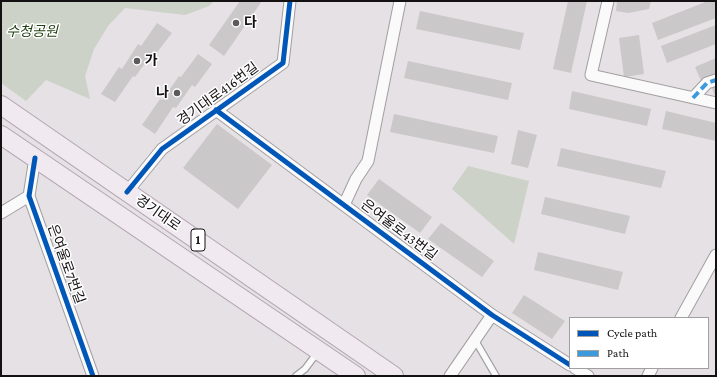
<!DOCTYPE html>
<html>
<head>
<meta charset="utf-8">
<style>
	body { margin:0 }
	#map { position:relative; width:717px; height:377px; overflow:hidden; background:#e5e1e4; font-family:"Crimson Pro",serif }
	canvas { display:block }
	.frame { position:absolute; inset:0; border:2px solid #141113; pointer-events:none }
	.legend { position:absolute; left:569px; top:317px; width:140px; height:52px; box-sizing:border-box; background:#fff; border:1px solid #a1a0a1; margin:0; padding:5px 7px; list-style:none; font-size:12px; color:#141113 }
	.legend li { display:flex; align-items:center; gap:8px; height:20px }
	.legend b { width:20px; border:1px solid #a1a0a1 }
</style>
</head>
<body>
<div id="map">
<canvas width="717" height="377"></canvas>
<div class="frame"></div>
<ul class="legend">
<li><b style="height:5px;background:#0057b8"></b>Cycle path</li>
<li><b style="height:5px;background:#3b9ade"></b>Path</li>
</ul>
</div>
<script>
const ctx = document.querySelector('canvas').getContext('2d');
ctx.lineJoin = 'round';
function paint(path, color) {
  ctx.fillStyle = color;
  ctx.fill(path, 'evenodd');
}
function stroke(path, color, width, dash) {
  ctx.strokeStyle = color;
  ctx.lineWidth = width;
  ctx.lineCap = dash ? 'butt' : 'round';
  ctx.setLineDash(dash || []);
  ctx.stroke(path);
}
function write(font, color, halo, rows, align = 'center') {
  ctx.font = font + ' "Crimson Pro","Noto Sans KR",serif';
  ctx.lineWidth = 3;
  ctx.setLineDash([]);
  ctx.textBaseline = 'middle';
  ctx.strokeStyle = halo;
  ctx.fillStyle = color;
  for (const [text, x, y, turn = 0] of rows) {
    ctx.save();
    ctx.translate(x, y);
    ctx.rotate((+turn || 0) * Math.PI / 180);
    ctx.textAlign = isNaN(turn) ? turn : align;
    if (halo) ctx.strokeText(text, 0, 0);
    ctx.fillText(text, 0, 0);
    ctx.restore();
  }
}
const green = new Path2D(`
	M1,1H214L209,6L185,15L125,8L108,26L94,49L85,76L90,99L46,80L26,101L1,83Z
	M468,166L529,181L514,244L452,189Z`);
const building = new Path2D(`
	M240,1H262L224,56L209,45Z
	M568,1H587L571,73L553,69Z
	M617,1H651L649,9L628,13L616,11Z
	M708,1H716V18L658,40L652,23Z
	M420,11L524,33L520,50L416,29Z
	M157,23L172,33L155,55L152,54L135,77L133,76L115,102L101,94L119,67L122,69L138,44L141,46Z
	M716,25V44L667,63L661,46Z
	M639,35L644,74L624,77L619,38Z
	M198,54L212,64L195,87L192,85L176,108L173,107L155,134L142,125L160,99L162,100L179,76L181,77Z
	M716,58V78L702,83L695,67Z
	M408,61L512,83L508,100L404,78Z
	M716,81V99L710,83Z
	M572,91L651,109L647,126L569,109Z
	M666,111L716,123V141L662,129Z
	M394,114L498,136L494,153L390,132Z
	M217,124L272,165L238,209L183,168Z
	M518,130L537,135L528,168L511,164Z
	M561,148L666,171L661,188L557,166Z
	M379,179L432,217L420,233L367,195Z
	M545,197L630,216L625,234L541,214Z
	M441,223L494,261L482,277L428,239Z
	M538,252L623,272L618,290L534,270Z
	M524,295L565,321L552,339L512,313Z`);
const lane = new Path2D(`
	M475,340L496,376
	M296,376L305,369L317,353`);
const street = new Path2D(`
	M608,1L591,75L716,103
	M693,98L707,83L716,80
	M216,110L492,315L570,365
	M35,158L29,196L93,376
	M127,192L162,149L283,63L290,1
	M344,205L356,179L368,161L400,1
	M1,213L29,196
	M681,318L716,255
	M575,368L588,376
	M450,376L492,315
	M648,376L652,368`);
const primary = new Path2D(`
	M1,105L394,376
	M1,135L356,376`);
const quiet = new Path2D(`
	M693,98L707,83L716,80`);
const cycleway = new Path2D(`
	M216,110L492,315L570,365
	M35,158L29,196L93,376
	M127,192L162,149L283,63L290,1`);
const markers = [
	[236,23,4,"#5d5a5c"],
	[137,61,4,"#5d5a5c"],
	[177,93,4,"#5d5a5c"]
];
const shields = [
	[198,240,14]
];
const shieldNames = [
	["1",198,240]
];
const poiNames = [
	["다",244,23],
	["가",145,61],
	["나",169,93,"right"]
];
const parkNames = [
	["수청공원",32,32]
];
const streetNames = [
	["경기대로416번길",218,94,-36],
	["경기대로",158,213,35],
	["은여울로43번길",399,230,37],
	["은여울로7번길",66,264,70]
];
paint(green, '#ccd2c8');
paint(building, '#cbc8ca');
stroke(lane, '#a29fa1', 8);
stroke(street, '#a29fa1', 13);
stroke(primary, '#b2a5b1', 20);
stroke(lane, '#fbfafb', 5.5);
stroke(street, '#fbfafb', 11);
stroke(primary, '#f0e9ef', 18);
stroke(quiet, '#3b9ade', 4, [8, 4]);
stroke(cycleway, '#0057b8', 5);
for (const [x, y, r, color] of markers) {
  const dot = new Path2D();
  dot.arc(x, y, r, 0, 2 * Math.PI);
  ctx.fillStyle = color;
  ctx.fill(dot);
  stroke(dot, '#fff', 1.5);
}
for (const [x, y, w] of shields) {
  const box = new Path2D();
  box.roundRect(x - w / 2, y - 11, w, 22, 3);
  ctx.fillStyle = '#fff';
  ctx.fill(box);
  stroke(box, '#141113', 1);
}
write('bold 13px', '#141113', null, shieldNames);
write('bold 14px', '#141113', '#fff', poiNames, 'left');
write('italic 14px', '#214011', '#fff', parkNames);
write('14px', '#141113', '#fff', streetNames);
</script>
</body>
</html>
